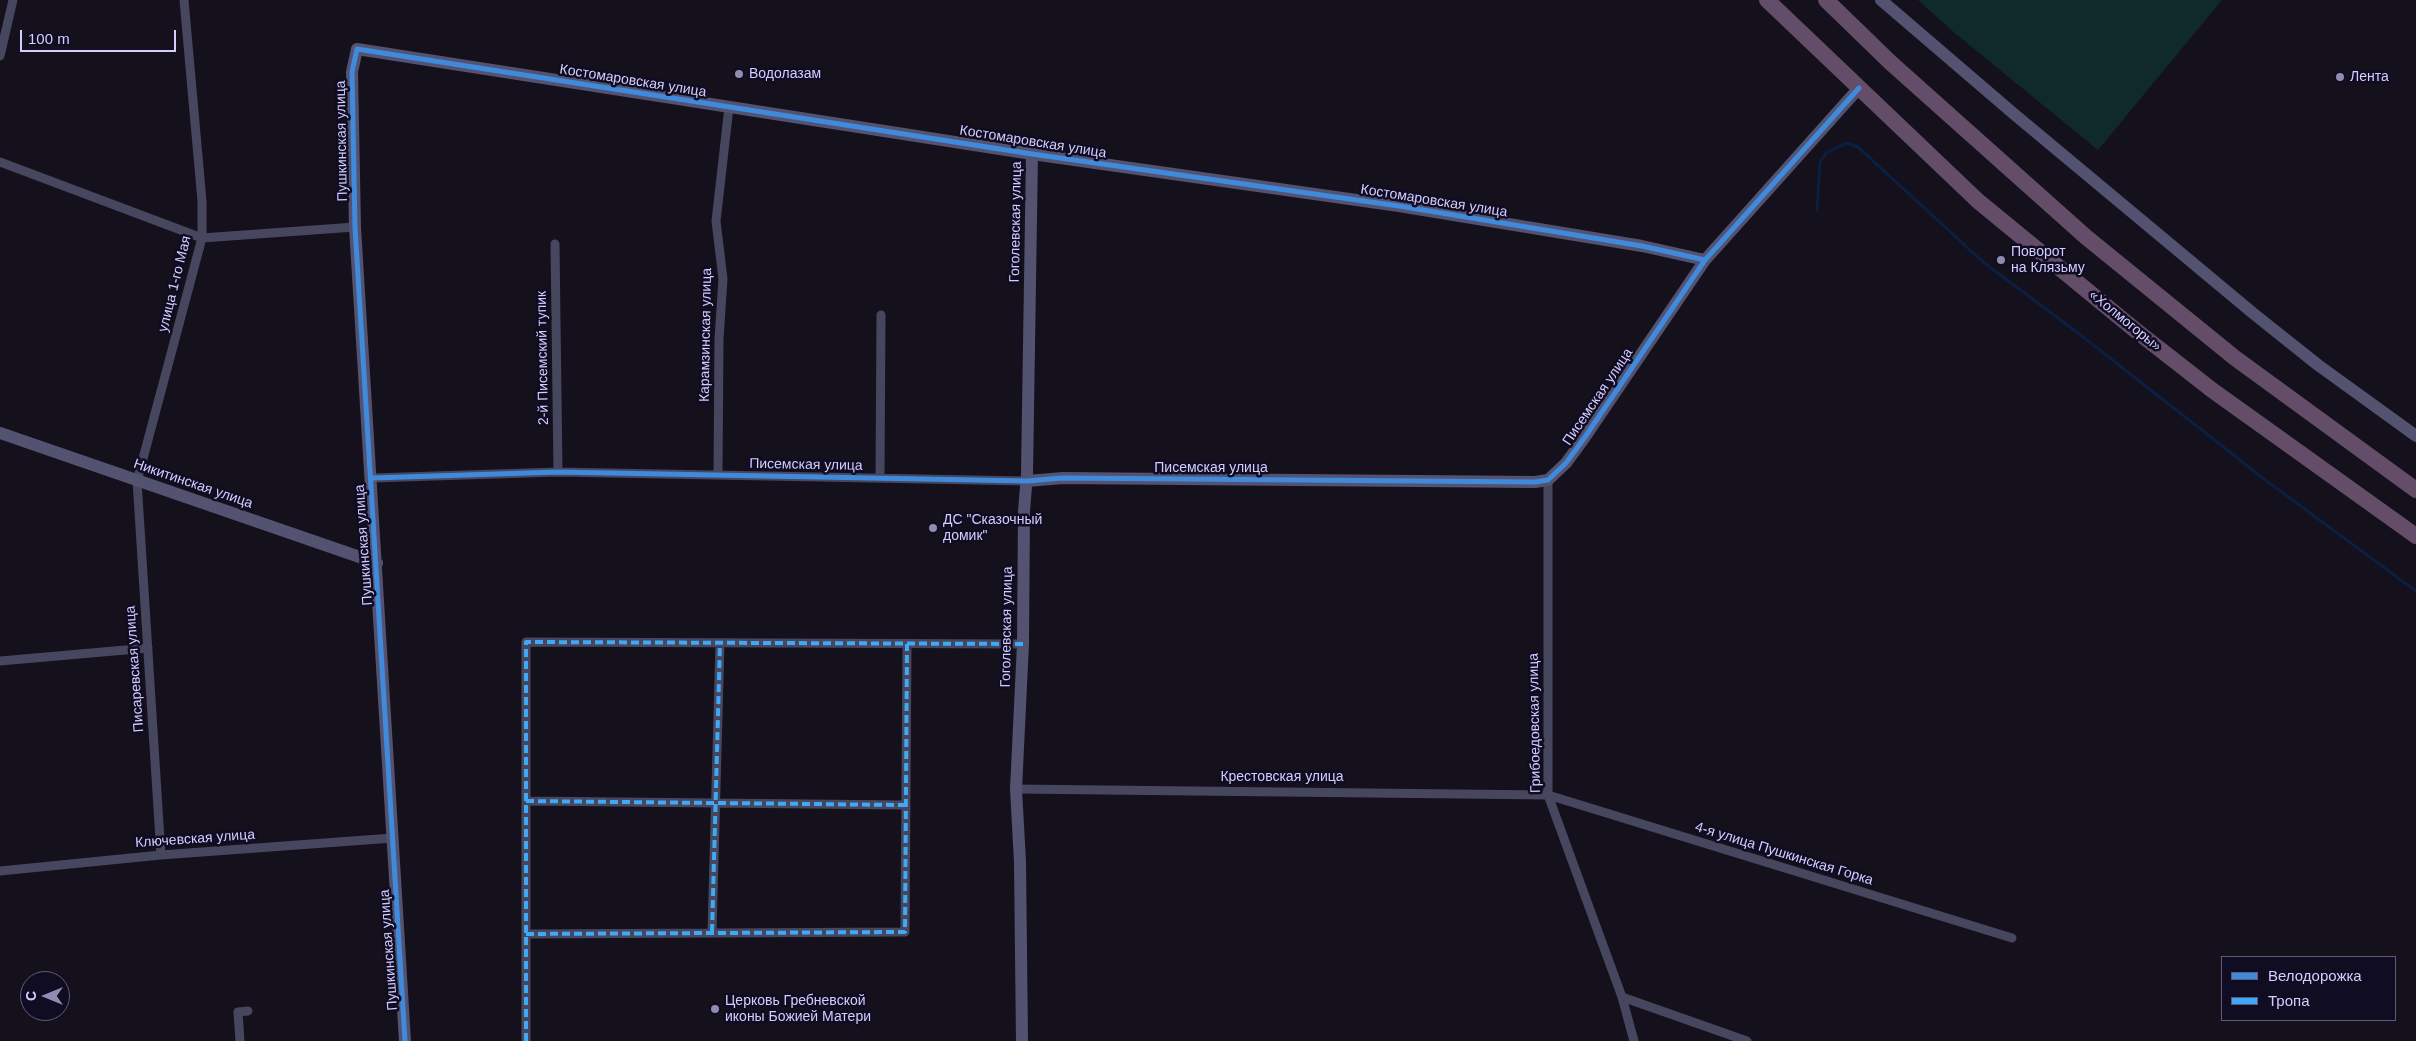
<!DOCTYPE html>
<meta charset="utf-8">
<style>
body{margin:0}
#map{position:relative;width:2416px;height:1041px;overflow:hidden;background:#14111d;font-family:Arial,sans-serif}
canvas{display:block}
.legend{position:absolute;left:2221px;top:956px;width:175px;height:65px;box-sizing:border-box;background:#100c22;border:1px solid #5e5a7a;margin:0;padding:6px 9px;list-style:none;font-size:15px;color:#d3ceff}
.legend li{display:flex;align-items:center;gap:10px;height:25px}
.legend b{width:25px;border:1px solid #5e5a7a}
.north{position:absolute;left:20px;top:971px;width:50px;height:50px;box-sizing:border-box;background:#100c22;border:1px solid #5e5a7a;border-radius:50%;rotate:270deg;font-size:14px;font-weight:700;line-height:20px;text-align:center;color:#d3ceff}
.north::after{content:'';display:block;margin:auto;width:18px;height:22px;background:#908cb0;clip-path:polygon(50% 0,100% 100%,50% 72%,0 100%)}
.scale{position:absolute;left:20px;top:30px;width:156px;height:22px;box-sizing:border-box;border:2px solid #d3ceff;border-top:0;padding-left:6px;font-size:15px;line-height:18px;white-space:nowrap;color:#d3ceff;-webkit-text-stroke:4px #100c22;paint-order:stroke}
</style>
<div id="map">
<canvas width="2416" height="1041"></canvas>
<ul class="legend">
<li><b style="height:6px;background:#408adc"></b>Велодорожка</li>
<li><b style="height:6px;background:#3fa9f5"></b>Тропа</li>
</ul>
<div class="north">С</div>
<div class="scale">100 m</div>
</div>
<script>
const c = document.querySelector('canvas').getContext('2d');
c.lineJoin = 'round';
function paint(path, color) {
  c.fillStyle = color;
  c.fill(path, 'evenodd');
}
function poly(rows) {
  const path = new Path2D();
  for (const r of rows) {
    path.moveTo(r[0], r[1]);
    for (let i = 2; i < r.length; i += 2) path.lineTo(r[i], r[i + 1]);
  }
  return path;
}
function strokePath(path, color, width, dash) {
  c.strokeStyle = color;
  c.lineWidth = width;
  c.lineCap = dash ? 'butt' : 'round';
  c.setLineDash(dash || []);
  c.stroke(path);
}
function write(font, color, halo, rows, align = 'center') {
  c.font = font + ' Arial,sans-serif';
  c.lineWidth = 5;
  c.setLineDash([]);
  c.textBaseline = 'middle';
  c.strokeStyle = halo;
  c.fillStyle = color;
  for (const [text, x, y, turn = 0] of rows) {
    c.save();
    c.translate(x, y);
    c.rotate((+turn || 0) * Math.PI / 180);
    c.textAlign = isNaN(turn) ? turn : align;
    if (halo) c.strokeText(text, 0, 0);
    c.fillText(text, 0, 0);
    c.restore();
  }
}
paint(poly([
 [1918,0,2222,0,2098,150,1957,35]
]), '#102929');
strokePath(poly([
 [1817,210,1820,162,1826,153,1847,143,1858,147,1983,262,2078,333,2268,482,2416,591]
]), '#0a1f41', 3);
strokePath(poly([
 [0,56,13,0],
 [0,162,202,238,355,227],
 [555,244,558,472],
 [718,475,719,339,723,279,716,221,729,107],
 [880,477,881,315],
 [372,478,558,472,1027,481],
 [1548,480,1548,795,1622,997,1634,1041],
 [0,661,148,648],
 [1016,789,1548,795,2012,938],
 [526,801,905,805],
 [161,855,137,481,202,238,202,201,184,0],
 [0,871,161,855,393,838],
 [712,932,720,643],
 [526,934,905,932,907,644],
 [1622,997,1747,1041],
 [240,1041,238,1012,248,1011],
 [526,1041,526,642,1023,644]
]), '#46465e', 9);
strokePath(poly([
 [1881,0,2014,114,2254,314,2318,365,2416,436],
 [0,433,377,563],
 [1027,481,1063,478,1535,482,1548,480,1566,463,1585,437,1705,260,1859,88],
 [405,1041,355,227,352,72,357,49,1032,154,1399,206,1642,246,1705,260],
 [1022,1041,1020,862,1016,789,1023,644,1024,511,1027,474,1032,154]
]), '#545271', 12);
strokePath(poly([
 [1767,0,1978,201,2134,329,2212,390,2416,536],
 [1826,0,1891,63,2086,237,2235,358,2416,490]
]), '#644d68', 16);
strokePath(poly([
 [526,801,905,805],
 [712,932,720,643],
 [526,934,905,932,907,644],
 [526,1041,526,642,1023,644]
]), '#3fa9f5', 4, [8, 4]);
strokePath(poly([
 [372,478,558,472,1027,481,1063,478,1535,482,1548,480,1566,463,1585,437,1705,260,1859,88],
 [405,1041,355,227,352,72,357,49,1032,154,1399,206,1642,246,1705,260]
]), '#408adc', 5);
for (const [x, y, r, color] of [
 [739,74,5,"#908cb0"],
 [2340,77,5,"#908cb0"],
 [2001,260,5,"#908cb0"],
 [933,528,5,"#908cb0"],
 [715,1009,5,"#908cb0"]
]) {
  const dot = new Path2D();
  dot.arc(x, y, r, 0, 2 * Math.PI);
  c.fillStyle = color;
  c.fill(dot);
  strokePath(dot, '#100c22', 2);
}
write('14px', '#d3ceff', '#100c22', [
 ["Водолазам",749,74],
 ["Лента",2350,77],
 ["Поворот",2011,252],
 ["на Клязьму",2011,268],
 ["ДС \"Сказочный",943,520],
 ["домик\"",943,536],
 ["Церковь Гребневской",725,1001],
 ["иконы Божией Матери",725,1017]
], 'left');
write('14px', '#d3ceff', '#100c22', [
 ["Костомаровская улица",633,81,9],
 ["Пушкинская улица",342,141,-91],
 ["Костомаровская улица",1033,142,9],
 ["Костомаровская улица",1434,201,9],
 ["Гоголевская улица",1016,222,-89],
 ["улица 1-го Мая",175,284,-76],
 ["«Холмогоры»",2125,321,39],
 ["Карамзинская улица",706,335,-89],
 ["2-й Писемский тупик",543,358,-91],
 ["Писемская улица",1598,397,-56],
 ["Писемская улица",806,465,1],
 ["Писемская улица",1211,468],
 ["Никитинская улица",193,484,19],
 ["Пушкинская улица",364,545,-94],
 ["Гоголевская улица",1007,627,-89],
 ["Писаревская улица",135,669,-94],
 ["Грибоедовская улица",1535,723,-91],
 ["Крестовская улица",1282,777],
 ["Ключевская улица",195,839,-4],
 ["4-я улица Пушкинская Горка",1784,854,17],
 ["Пушкинская улица",389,950,-94]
]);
</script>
